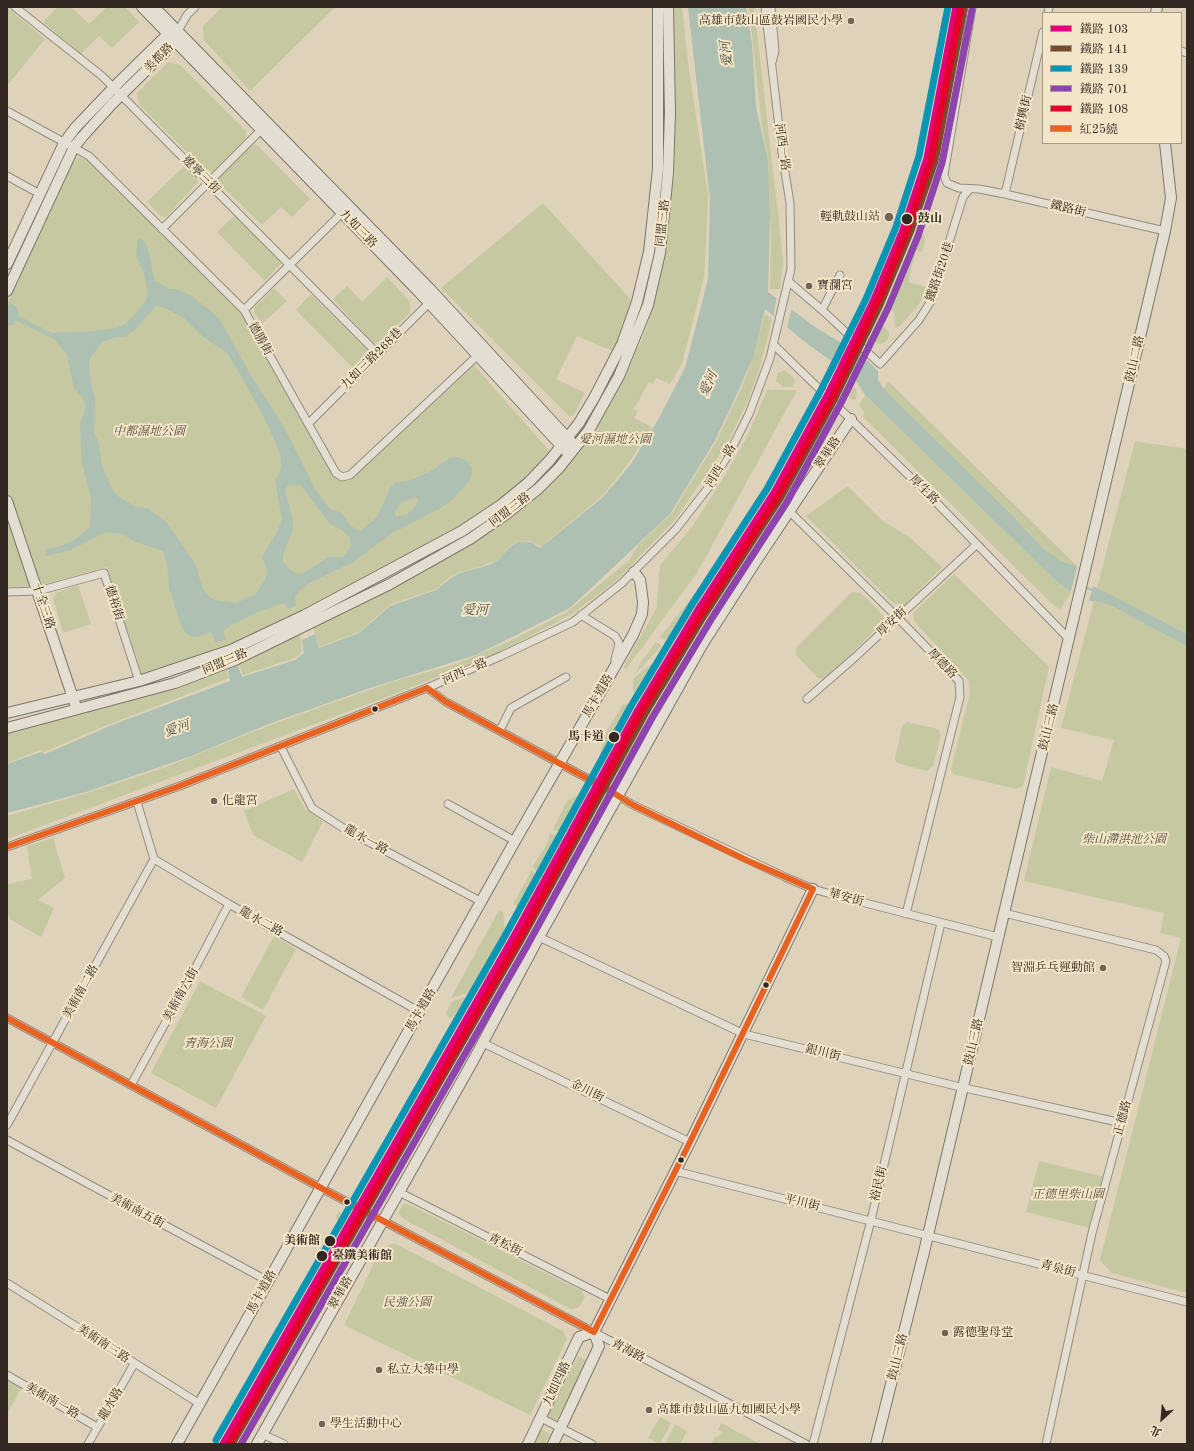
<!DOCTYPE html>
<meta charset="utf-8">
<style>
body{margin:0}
#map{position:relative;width:1194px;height:1451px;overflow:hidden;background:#ded2ba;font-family:"Old Standard TT","Noto Serif TC",serif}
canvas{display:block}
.frame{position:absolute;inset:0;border:8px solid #342922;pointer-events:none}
.legend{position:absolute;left:1042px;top:12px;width:140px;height:132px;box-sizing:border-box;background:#f3e5c8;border:1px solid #a79a86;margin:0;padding:5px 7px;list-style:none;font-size:12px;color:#342922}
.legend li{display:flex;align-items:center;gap:8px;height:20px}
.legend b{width:20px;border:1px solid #a79a86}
.north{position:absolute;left:1142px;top:1399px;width:40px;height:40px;-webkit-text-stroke:3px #f3e5c8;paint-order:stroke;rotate:206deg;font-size:11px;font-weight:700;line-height:16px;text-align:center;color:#342922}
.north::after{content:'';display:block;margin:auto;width:14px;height:18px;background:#342922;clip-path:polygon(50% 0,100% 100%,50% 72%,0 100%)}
</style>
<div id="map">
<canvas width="1194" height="1451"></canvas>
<div class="frame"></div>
<ul class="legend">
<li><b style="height:5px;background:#e5007d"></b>鐵路 103</li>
<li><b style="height:5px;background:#7a4b2a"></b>鐵路 141</li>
<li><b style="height:5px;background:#0896b4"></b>鐵路 139</li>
<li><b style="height:5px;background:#8e44ad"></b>鐵路 701</li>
<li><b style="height:5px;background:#e4002b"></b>鐵路 108</li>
<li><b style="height:5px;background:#e86222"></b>紅25繞</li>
</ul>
<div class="north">北</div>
</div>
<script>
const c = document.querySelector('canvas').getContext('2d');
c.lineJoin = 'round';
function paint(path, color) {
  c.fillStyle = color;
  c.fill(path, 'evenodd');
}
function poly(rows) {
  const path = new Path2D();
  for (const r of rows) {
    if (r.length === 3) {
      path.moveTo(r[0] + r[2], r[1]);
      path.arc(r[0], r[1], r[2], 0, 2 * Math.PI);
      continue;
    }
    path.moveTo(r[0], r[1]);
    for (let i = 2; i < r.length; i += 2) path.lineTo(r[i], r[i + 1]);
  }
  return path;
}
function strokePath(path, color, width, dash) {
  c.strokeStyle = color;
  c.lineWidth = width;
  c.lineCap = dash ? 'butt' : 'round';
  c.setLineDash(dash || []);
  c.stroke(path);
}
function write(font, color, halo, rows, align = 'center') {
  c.font = font + ' "Old Standard TT","Noto Serif TC",serif';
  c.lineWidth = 4;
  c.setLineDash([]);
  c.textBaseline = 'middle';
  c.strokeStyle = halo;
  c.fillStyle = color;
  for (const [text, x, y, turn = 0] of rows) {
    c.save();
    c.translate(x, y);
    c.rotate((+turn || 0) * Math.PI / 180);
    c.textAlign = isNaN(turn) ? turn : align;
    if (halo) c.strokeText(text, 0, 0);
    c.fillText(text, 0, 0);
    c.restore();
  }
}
paint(poly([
 [7,7,45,39,7,86],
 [57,7,71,7,89,24,107,7,125,7,139,22,112,48,99,36,81,54,43,22],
 [222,7,335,7,250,91,204,40,203,26],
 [671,7,682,7,689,71,708,194,706,241,704,277,682,364,670,384,656,378,653,384,649,382,634,409,638,411,634,418,652,427,630,461,603,495,541,547,531,541,518,542,510,546,498,560,476,568,460,572,451,576,436,589,391,604,359,632,319,647,313,626,468,545,497,527,527,504,549,483,623,380,646,330,657,287,664,250],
 [749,7,754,7,779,222,783,261,780,289,770,289,771,241,768,159,761,119],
 [168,62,180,65,246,131,246,138,212,172,204,169,139,104,137,93],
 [252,144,258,146,310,199,292,217,281,207,262,225,219,183,218,177],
 [79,157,90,162,244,310,342,477,473,364,551,453,522,484,464,524,303,613,228,646,143,677,107,567,37,586,7,587,7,305,72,164],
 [185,165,197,178,198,182,166,217,160,216,147,202],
 [543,203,633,302,615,352,577,336,556,379,585,393,573,416,569,416,441,288],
 [235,215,282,262,265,281,217,232],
 [925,235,924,246,922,252,916,250,908,282,926,287,925,291,919,304,900,326,895,328,894,312,888,308,893,297,895,298,906,271,917,238],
 [387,277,410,302,410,313,381,341,374,344,333,299,347,286,362,302],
 [274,288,287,301,262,324,254,312,255,307],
 [311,294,368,351,369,356,356,371,296,310],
 [862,321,8],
 [765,314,772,319,760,367,749,398,730,438,716,460,675,520,617,580,572,614,498,653,387,697,7,839,7,816,87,793,166,767,252,732,329,704,395,681,459,663,510,641,567,612,629,560,640,543,673,512,717,440,737,398,750,367],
 [880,335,9],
 [785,370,793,377,795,382,793,387,783,387,776,381,778,373],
 [888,381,1077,566,1061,561,1043,548,1010,513,884,389],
 [768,388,769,390,797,390,697,573,626,669,623,668,657,607,659,572,661,564,692,527,726,474,746,439],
 [856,388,857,396,856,399,852,400,848,396,846,389],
 [865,395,1056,581,1071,592,1060,610,1049,601,863,417,864,412,859,405],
 [829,412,828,430,779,507,732,573,729,573,722,564,726,556,738,562,812,427,822,424],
 [1135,441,1187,449,1187,1293,1112,1273,1100,1260,1181,938,1160,933,1164,913,1024,881,1051,767,1102,781,1114,740,1061,728],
 [848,486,883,521,908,536,942,567,905,605,894,604,806,516],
 [954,574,1049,667,1023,786,1016,789,953,774,951,769,970,693,969,681,914,621,913,613],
 [78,585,91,624,63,633,53,599,56,593],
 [852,592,861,593,883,615,884,621,826,679,818,678,796,655,796,648],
 [693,596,705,608,677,635,668,640,663,639,660,637],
 [298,633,301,639,302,652,295,658,243,675,237,660],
 [656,642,662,646,635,674,641,662],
 [677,643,681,645,652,694,644,702,633,691,633,679],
 [685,647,688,648,667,687,664,686],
 [225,665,229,678,90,732,45,752,40,750,7,763,7,730],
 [623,704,645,710,642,714,630,709,626,717,637,723,620,753,606,762,603,766,597,763,608,729],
 [907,722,938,729,941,735,933,766,927,771,897,763,895,759,902,726],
 [641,725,644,726,622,767,613,772,608,770,607,765,624,756],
 [294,789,305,809,323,821,302,862,253,835,244,811],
 [586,791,593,795,594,798,575,834,553,830,567,801],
 [550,834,566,836,563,856,546,887,533,866,547,844],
 [53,838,65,878,38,900,54,908,41,937,11,920,8,914,7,884,32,879,27,846],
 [532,870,544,890,532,912,513,904],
 [499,910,503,912,506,944,491,960,488,977,472,992,451,998],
 [274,936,296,949,263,1010,241,997],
 [200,981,266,1016,216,1108,151,1073],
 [471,996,472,1001,450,1019,446,1013,452,1001],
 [1039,1161,1104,1177,1091,1228,1026,1212],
 [403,1204,408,1204,582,1291,585,1297,579,1307,572,1310,404,1219,398,1213],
 [339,1212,358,1222,356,1225,341,1230,336,1216],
 [394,1243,563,1331,567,1339,530,1415,344,1325,381,1249],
 [578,1356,587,1361,556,1422,547,1417],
 [7,1380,21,1388,8,1413,7,1412],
 [660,1417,671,1423,660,1444,648,1438],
 [721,1423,760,1444,711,1444,714,1438,724,1433,718,1430],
 [675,1424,687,1431,680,1444,665,1444],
 [541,1429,550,1434,546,1444,534,1444]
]), '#c6c8a1');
paint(poly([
 [688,7,746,7,752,43,756,107,768,160,770,216,768,292,818,329,863,356,878,371,878,380,884,389,1010,513,1043,548,1061,561,1077,566,1071,592,1056,581,865,395,852,375,810,346,765,309,753,358,730,409,714,442,670,514,570,608,476,655,370,688,266,725,189,757,86,792,7,813,7,764,41,752,45,754,112,725,230,681,227,665,236,661,242,677,295,660,304,653,302,640,315,634,319,648,359,633,390,606,436,590,452,577,460,573,489,565,498,560,510,547,518,542,531,542,540,548,603,497,631,464,659,418,685,368,708,279,710,199],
 [138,239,142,239,145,242,149,252,154,280,170,289,176,289,192,296,219,318,250,374,284,427,314,487,330,509,342,513,350,525,354,528,360,531,373,521,379,514,390,488,395,483,411,480,431,471,450,458,458,457,466,461,472,468,472,473,469,481,451,501,439,509,391,534,353,562,308,584,300,590,295,597,296,606,287,609,285,604,280,604,256,613,230,626,223,631,226,639,216,643,211,632,201,636,193,637,187,634,181,626,169,588,167,563,163,551,136,542,122,534,106,532,71,550,45,556,45,549,55,548,73,541,90,527,91,497,82,464,80,424,86,408,85,404,91,403,85,404,83,398,74,389,67,355,54,339,15,320,13,325,7,325,7,309,10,303,17,307,19,316,52,333,84,332,117,328,127,323,146,301,148,291,143,271,136,255],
 [156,306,163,307,184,318,202,336,227,353,234,364,265,419,281,456,281,469,275,481,282,519,278,530,262,557,267,570,265,579,256,594,236,603,215,600,209,597,202,587,196,565,167,523,148,508,136,507,119,497,113,491,102,466,98,440,94,433,95,397,91,384,89,365,90,358,102,342,117,337,125,337,134,331],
 [292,485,300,485,306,492,330,524,342,530,349,537,351,544,350,548,343,557,328,557,302,574,293,572,283,562,283,555,293,529,293,519,285,491,287,486],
 [416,497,419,500,412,511,405,515,396,516,395,513,400,503],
 [1093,586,1187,634,1187,646,1114,607,1101,602,1089,601]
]), '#aec0b1');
paint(poly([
 [777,296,792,307,787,328,773,318]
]), '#ded2ba');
strokePath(poly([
 [1085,587,1094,591]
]), '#aec0b1', 2);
const street = poly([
 [15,7,102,76,377,353],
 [771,7,775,51,772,62],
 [972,7,944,175,947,183,959,188,979,189,1005,194,1165,231],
 [1048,13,1049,7],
 [178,31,187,15,195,7],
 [1181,51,1187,53],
 [7,111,89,156,244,310,336,473,342,477,350,475,478,355],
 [7,176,40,194],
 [1005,194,1043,32],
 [162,229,261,130],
 [788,281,822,310,880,364,919,320,931,301,963,197,969,190],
 [244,310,345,210],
 [822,310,840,275],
 [774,345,931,497,1069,639],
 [308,424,436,296],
 [790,512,897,617,959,681,960,697,906,914],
 [7,592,38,591,104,573,139,681],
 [581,615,615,636,619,643,615,660],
 [427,688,446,702,607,789,633,805,785,877,813,889,838,896,998,937],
 [807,699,853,659,976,545],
 [500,730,511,708,566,677],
 [281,747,312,808,348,831,482,902],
 [137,802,154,859,229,904,420,1012],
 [448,804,515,841],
 [7,847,177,787,427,688,501,656,573,622,622,583,676,529,711,484,732,448,749,414,770,358,791,269,790,203,782,153,765,7],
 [1004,913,1156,950,1164,956,1166,961,1092,1233,1046,1444],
 [539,937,744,1034,956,1086,1122,1123],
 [7,1018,334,1195,806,1444],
 [483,1043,690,1142],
 [131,1085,188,982,229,904],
 [7,1125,154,859],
 [7,1140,268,1281],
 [675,1171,1187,1302],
 [399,1192,610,1299],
 [7,1283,200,1404],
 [7,1375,97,1427],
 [541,1418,592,1444],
 [262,1434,284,1444],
 [88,1444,134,1364],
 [813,1444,871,1220,941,923]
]);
const secondary = poly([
 [142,7,419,292,566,451],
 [154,7,430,289,572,443],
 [1156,13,1157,7],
 [7,264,64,143,75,128,121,80,168,34,173,33],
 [7,291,74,147,83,136,112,104,175,42,177,36],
 [7,501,75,704],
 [7,713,139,681,231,650,305,615,462,531,501,505,529,482,550,460,579,423,594,398,622,344,637,302,649,252,658,169,658,7],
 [7,728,175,683,235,660,390,584,470,539,506,514,538,489,559,468,589,430,619,376,648,305,660,253,668,173,670,113,668,7],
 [177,1444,515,841,633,635,642,614,643,602,640,580,634,572],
 [257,1444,473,1061,539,937,702,645,758,558,851,419],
 [528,1444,579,1337,594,1332,690,1142,813,889],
 [553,1444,599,1346,594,1332],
 [876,1444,924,1252,1165,231,1171,198,1165,143]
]);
strokePath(street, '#948c7f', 9);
strokePath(secondary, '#7d766a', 12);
strokePath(street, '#e4ded2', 7);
strokePath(secondary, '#e4ded2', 10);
strokePath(poly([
 [427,688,446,702,607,789,633,805,746,860,813,889],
 [7,847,177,787,427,688],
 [7,1018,334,1195,594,1332],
 [594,1332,690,1142,813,889]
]), '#e86222', 6);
strokePath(poly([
 [223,1444,513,938,638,710,698,610,774,493,828,394,873,302,903,230,927,158,956,7]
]), '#e5007d', 7);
strokePath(poly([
 [232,1444,520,942,645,714,705,614,781,497,835,398,880,305,910,233,935,161,964,9]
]), '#7a4b2a', 7);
strokePath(poly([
 [216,1440,506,934,631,706,691,606,767,489,821,390,866,299,896,227,919,156,948,7]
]), '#0896b4', 7);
strokePath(poly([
 [241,1444,527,946,652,718,712,618,787,502,842,401,888,308,918,236,942,163,972,10]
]), '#8e44ad', 7);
strokePath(poly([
 [229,1444,527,925,641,712,702,613,778,496,833,396,882,292,907,231,931,160,961,7]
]), '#e4002b', 7);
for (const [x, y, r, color] of [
 [851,21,4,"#706457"],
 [889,217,5,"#706457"],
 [907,219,6,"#342922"],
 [809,286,4,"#706457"],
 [375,709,3.5,"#342922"],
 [614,737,6,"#342922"],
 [214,801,4,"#706457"],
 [1103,968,4,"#706457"],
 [766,985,3.5,"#342922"],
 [681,1160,3.5,"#342922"],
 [347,1202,3.5,"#342922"],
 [330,1241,6,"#342922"],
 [322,1256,6,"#342922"],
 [945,1333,4,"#706457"],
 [379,1370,4,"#706457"],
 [649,1410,4,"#706457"],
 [322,1424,4,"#706457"]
]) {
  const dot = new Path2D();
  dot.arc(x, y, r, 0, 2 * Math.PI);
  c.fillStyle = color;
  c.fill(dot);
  strokePath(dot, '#f3e5c8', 1.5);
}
write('12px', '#342922', '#f3e5c8', [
 ["高雄市鼓山區鼓岩國民小學",843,21,"right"],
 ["輕軌鼓山站",880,217,"right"],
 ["寶瀾宮",817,286],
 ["化龍宮",222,801],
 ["智淵乒乓運動館",1095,968,"right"],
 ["露德聖母堂",953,1333],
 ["私立大榮中學",387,1370],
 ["高雄市鼓山區九如國民小學",657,1410],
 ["學生活動中心",330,1424]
], 'left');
write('12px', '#342922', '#f3e5c8', [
 ["美都路",159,58,-45],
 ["樹興街",1024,113,-77],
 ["河西一路",782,147,82],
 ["遼寧三街",201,175,45],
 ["鐵路街",1068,209,13],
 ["同盟三路",663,223,-84],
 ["九如三路",358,229,46],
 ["鐵路街20巷",940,272,-71],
 ["德勝街",260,339,61],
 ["九如三路268巷",372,359,-45],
 ["鼓山二路",1135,359,-77],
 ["翠華路",828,453,-57],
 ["河西一路",721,466,-59],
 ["厚生路",924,490,45],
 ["同盟三路",510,510,-37],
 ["德裕街",114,603,72],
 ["十全三路",43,606,72],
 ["厚安街",892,622,-43],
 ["同盟三路",225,662,-23],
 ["厚德路",942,664,46],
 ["河西一路",465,672,-24],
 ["馬卡道路",598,696,-60],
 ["鼓山三路",1049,727,-76],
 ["龍水一路",366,840,29],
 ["華安街",846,898,15],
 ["龍水二路",261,922,29],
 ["美術南二路",81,992,-61],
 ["美術南六街",181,995,-61],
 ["馬卡道路",421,1010,-60],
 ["鼓山三路",974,1042,-77],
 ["銀川街",823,1053,14],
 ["金川街",587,1091,26],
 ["正德路",1123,1118,-75],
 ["裕民街",879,1184,-77],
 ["平川街",802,1203,13],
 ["美術南五街",137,1211,28],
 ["青松街",505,1245,27],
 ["青泉街",1058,1269,15],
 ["馬卡道路",262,1292,-61],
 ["翠華路",341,1293,-61],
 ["美術南三路",103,1344,33],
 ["青海路",628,1351,28],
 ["鼓山三路",898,1357,-76],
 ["九如四路",557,1384,-65],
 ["美術南一路",52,1401,30],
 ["龍水路",111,1404,-59]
]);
write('bold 12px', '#342922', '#f3e5c8', [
 ["鼓山",918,219],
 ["馬卡道",604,737,"right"],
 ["美術館",320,1241,"right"],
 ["臺鐵美術館",332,1256]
], 'left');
write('italic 12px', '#544e3d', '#f3e5c8', [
 ["中都濕地公園",149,432],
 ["愛河濕地公園",615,440],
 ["柴山滯洪池公園",1124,840],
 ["青海公園",208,1044],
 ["正德里柴山園",1068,1195],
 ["民強公園",407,1303]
]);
write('italic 13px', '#4d4d45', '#f3e5c8', [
 ["愛河",727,54,-97],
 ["愛河",709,384,-66],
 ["愛河",475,611],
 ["愛河",177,729,-19]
]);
</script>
